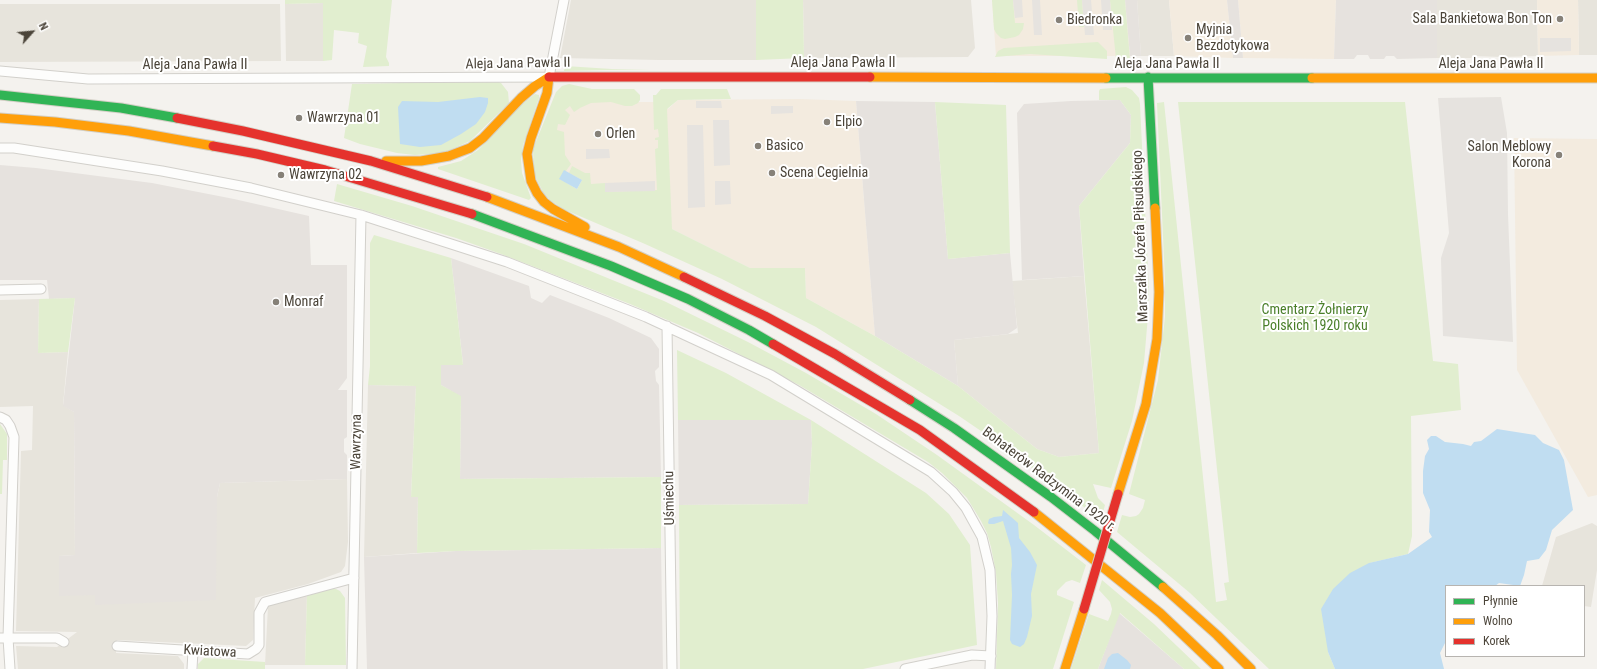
<!DOCTYPE html>
<meta charset="utf-8">
<style>
body{margin:0}
#map{position:relative;width:1597px;height:669px;overflow:hidden;background:#f4f2ee;font-family:"Roboto Condensed",sans-serif}
canvas{display:block}
.legend{position:absolute;left:1445px;top:585px;width:140px;height:72px;box-sizing:border-box;background:#fff;border:1px solid #b7b4b0;margin:0;padding:5px 7px;list-style:none;font-size:12px;color:#4b4439}
.legend li{display:flex;align-items:center;gap:8px;height:20px}
.legend b{width:20px;border:1px solid #b7b4b0}
.north{position:absolute;left:12px;top:12px;width:40px;height:40px;-webkit-text-stroke:3px #fff;paint-order:stroke;rotate:63deg;font-size:11px;font-weight:700;line-height:16px;text-align:center;color:#4b4439}
.north::after{content:'';display:block;margin:auto;width:14px;height:18px;background:#4b4439;clip-path:polygon(50% 0,100% 100%,50% 72%,0 100%)}
</style>
<div id="map">
<canvas width="1597" height="669"></canvas>
<ul class="legend">
<li><b style="height:5px;background:#30b455"></b>Płynnie</li>
<li><b style="height:5px;background:#ff9f0a"></b>Wolno</li>
<li><b style="height:5px;background:#e5322d"></b>Korek</li>
</ul>
<div class="north">N</div>
</div>
<script>
const c = document.querySelector('canvas').getContext('2d');
c.lineJoin = 'round';
function paint(path, color) {
  c.fillStyle = color;
  c.fill(path, 'evenodd');
}
function poly(rows) {
  const path = new Path2D();
  for (const r of rows) {
    path.moveTo(r[0], r[1]);
    for (let i = 2; i < r.length; i += 2) path.lineTo(r[i], r[i + 1]);
  }
  return path;
}
function strokePath(path, color, width, dash) {
  c.strokeStyle = color;
  c.lineWidth = width;
  c.lineCap = dash ? 'butt' : 'round';
  c.setLineDash(dash || []);
  c.stroke(path);
}
function write(font, color, halo, rows, align = 'center') {
  c.font = font + ' "Roboto Condensed",sans-serif';
  c.lineWidth = 4;
  c.setLineDash([]);
  c.textBaseline = 'middle';
  c.strokeStyle = halo;
  c.fillStyle = color;
  for (const [text, x, y, turn = 0] of rows) {
    c.save();
    c.translate(x, y);
    c.rotate((+turn || 0) * Math.PI / 180);
    c.textAlign = isNaN(turn) ? turn : align;
    if (halo) c.strokeText(text, 0, 0);
    c.fillText(text, 0, 0);
    c.restore();
  }
}
paint(poly([
 [571,0,756,0,756,60,659,60,560,58],
 [803,0,971,0,975,48,968,57,804,58],
 [1137,0,1169,0,1174,56,1141,56],
 [1437,0,1537,0,1538,56,1502,57,1473,56,1471,58,1437,58],
 [1578,0,1597,0,1597,55,1579,55],
 [323,3,323,61,286,61,285,4],
 [0,4,280,4,281,61,0,62],
 [1084,276,1099,453,1059,457,1037,449,958,386,954,340,1018,333,1012,281],
 [39,299,38,353,68,352,63,405,74,412,75,555,59,556,95,595,95,605,217,497,220,483,347,479,348,542,345,566,341,572,308,584,255,598,253,640,246,646,117,640,116,653,178,656,184,664,184,669,18,669,16,646,57,647,77,632,16,631,21,451,32,450,33,406,0,407,0,300],
 [368,385,416,386,411,496,418,496,417,553,364,557],
 [1592,523,1597,526,1597,570,1591,607,1584,606,1584,586,1542,586,1556,537],
 [307,595,305,665,265,665,268,606]
]), '#e7e4dc');
paint(poly([
 [992,0,1125,0,1130,56,996,56],
 [1169,0,1227,0,1233,58,1174,56],
 [1238,0,1336,0,1334,59,1243,58],
 [1537,0,1578,0,1579,55,1538,56],
 [800,99,856,101,875,336,806,298,805,268,750,268,672,229,670,238,551,163,550,145,562,102,667,102,668,109,678,100],
 [1514,138,1597,139,1597,495,1588,497,1517,370]
]), '#f3ebdf');
paint(poly([
 [1125,0,1137,0,1141,56,1130,56],
 [1227,0,1238,0,1243,58,1233,58],
 [1336,0,1437,0,1437,58,1397,59,1394,56,1386,56,1384,59,1370,59,1368,55,1357,55,1354,59,1334,59],
 [1120,100,1131,115,1130,143,1079,206,1084,276,1022,280,1017,113,1024,104,1071,101],
 [856,101,935,102,948,259,1010,253,1017,328,1008,334,954,340,958,386,875,336],
 [0,165,36,168,152,183,234,199,309,216,311,265,347,265,347,378,338,390,347,390,347,437,344,439,344,452,347,455,347,479,220,483,217,497,216,600,95,605,95,595,59,596,59,556,75,555,74,412,63,406,75,298,49,299,47,280,0,280],
 [451,258,529,286,531,298,542,303,550,295,609,318,651,338,659,349,659,367,655,371,656,381,659,385,661,477,460,479,461,397,441,385,441,365,463,364],
 [678,420,811,420,812,444,808,504,679,505],
 [661,548,663,669,367,669,364,557,456,551],
 [1119,613,1184,669,1098,669]
]), '#e6e2de');
paint(poly([
 [285,0,392,0,386,57,389,63,389,66,363,67,367,46,358,43,359,33,334,30,332,60,323,61,323,3,285,4],
 [756,0,803,0,804,58,756,60],
 [992,0,1013,0,1015,23,1024,23,1023,29,1019,35,1015,37,1005,39,1001,38,996,33,994,29],
 [1077,0,1082,0,1084,27,1079,27],
 [1110,0,1125,0,1130,60,1116,59],
 [1098,42,1107,51,1107,59,1030,54,995,57,998,51,1004,48],
 [565,66,612,69,650,69,564,71],
 [496,81,501,83,508,92,509,103,470,141,443,153,415,155,397,153,360,144,344,138,352,84],
 [569,84,592,89,634,89,640,95,640,100,638,103,632,106,625,106,611,102,591,103,580,108,574,112,570,106,565,110,570,115,565,125,558,124,557,130,564,132,565,155,571,164,560,179,577,189,582,180,569,173,572,166,585,173,590,173,591,184,605,183,606,192,657,190,655,149,658,148,658,140,655,140,655,138,659,137,658,129,654,130,653,95,656,95,661,89,727,89,731,99,678,100,667,109,672,229,750,268,805,268,806,298,875,336,958,386,1037,449,1059,457,1099,453,1079,206,1130,143,1131,115,1120,100,1099,100,1099,91,1100,89,1126,87,1132,90,1139,98,1140,104,1149,292,1148,315,1144,363,1132,421,1111,488,1093,484,1098,498,1105,505,1101,520,1003,446,959,416,816,327,722,279,645,244,563,209,550,200,543,192,534,174,533,149,556,92,562,86],
 [535,94,539,95,539,98,523,145,521,160,522,173,531,198,529,200,438,169,438,167,461,161,478,150,521,105],
 [935,102,1006,105,1010,253,948,259],
 [1164,102,1216,602,1227,600,1224,583,1229,582,1178,102,1405,102,1433,361,1458,364,1461,410,1411,416,1412,536,1408,554,1370,563,1328,652,1335,669,1269,669,1190,593,1117,532,1122,515,1130,517,1136,516,1139,514,1143,508,1145,500,1129,494,1158,380,1165,317,1165,281,1157,103],
 [337,184,412,206,524,244,664,301,748,342,806,373,876,414,937,455,1034,525,1086,565,1080,583,1072,580,1066,582,1057,591,1057,595,1074,602,1053,669,996,669,998,603,996,573,991,547,987,533,981,521,967,498,942,473,928,462,799,385,698,333,630,304,501,254,456,238,334,201],
 [374,235,451,258,463,365,441,365,441,385,461,396,460,479,661,477,661,548,456,551,417,553,418,497,411,497,416,386,368,385,370,366,370,243],
 [75,298,68,352,38,353,39,299],
 [677,350,726,373,811,420,926,493,949,514,970,545,977,645,863,669,680,669,679,505,808,504,812,444,811,420,678,420],
 [0,424,7,434,7,460,3,460,2,494,0,494],
 [1102,580,1154,624,1201,669,1184,669,1120,613,1098,669,1071,669,1089,614,1108,621,1111,614,1112,609,1110,602,1099,590],
 [327,589,336,589,340,591,345,598,346,665,305,665,307,595],
 [204,658,265,662,265,669,198,669,198,664]
]), '#e1eecf');
paint(poly([
 [1013,0,1022,0,1023,17,1015,18],
 [1032,0,1040,0,1042,35,1034,35],
 [1082,0,1091,0,1094,35,1085,35],
 [1101,0,1110,0,1112,30,1103,30],
 [1540,38,1571,38,1571,51,1540,52],
 [1501,97,1507,133,1508,214,1513,342,1443,336,1441,258,1449,233,1438,98],
 [696,101,721,101,722,108,696,108],
 [771,106,793,106,793,113,771,114],
 [713,120,729,120,730,165,714,166],
 [687,125,703,125,705,207,688,208],
 [586,149,609,149,610,158,586,159],
 [655,181,655,191,605,192,605,183],
 [715,181,730,181,731,204,715,205]
]), '#e6e3df');
paint(poly([
 [480,97,488,98,488,103,485,112,476,124,461,134,441,145,420,147,400,144,398,107,402,101,438,102],
 [564,170,582,180,577,189,559,179],
 [1497,429,1535,435,1543,443,1559,450,1564,460,1573,510,1552,530,1546,550,1539,559,1527,561,1524,575,1520,586,1499,583,1495,586,1446,586,1446,641,1440,653,1444,669,1335,669,1328,652,1321,609,1333,589,1350,573,1369,563,1408,554,1432,537,1429,532,1430,510,1423,493,1423,471,1425,456,1429,449,1427,440,1431,436,1436,436,1445,442,1463,444,1471,446,1474,442,1481,441],
 [1003,510,1018,523,1019,538,1030,552,1037,565,1031,594,1032,616,1027,637,1024,644,1020,647,1012,644,1010,640,1012,595,1011,574,1012,565,1011,548,1003,521,994,524,989,524,988,523,989,519,994,517,1002,516],
 [1118,653,1127,660,1131,665,1130,669,1104,669,1108,658,1112,654]
]), '#c0ddf1');
const street = poly([
 [0,71,88,79,549,77,564,0],
 [0,148,14,148,162,171,251,188,361,215,507,262,646,317,771,375,931,472,953,492,966,508,982,537,990,570,992,616,990,669],
 [0,290,41,289],
 [667,326,672,669],
 [0,417,6,420,10,426,14,437,8,638,10,669],
 [0,638,57,638,64,642],
 [117,646,248,654,256,649,259,645,259,613,265,602,354,578],
 [192,669,193,651],
 [352,669,361,215],
 [905,669,972,655,991,656]
]);
const fast = poly([
 [1148,77,1155,208],
 [1106,78,1312,78],
 [0,95,121,108,177,118],
 [472,214,611,266,688,299,749,330,773,344],
 [910,400,954,428,1051,497,1095,531,1163,587]
]);
const slow = poly([
 [549,77,547,93,531,138,527,154,531,181,537,193,544,202,553,209,585,227],
 [870,77,1106,78],
 [1312,78,1597,78],
 [0,118,55,122,129,131,213,146],
 [386,161,421,161,449,156,470,148,483,138,521,98,535,86,549,77],
 [487,197,619,247,684,277],
 [1118,494,1146,404,1157,339,1159,292,1155,208],
 [1034,512,1160,613,1219,669],
 [1163,587,1217,635,1251,669],
 [1065,669,1084,609]
]);
const jam = poly([
 [549,77,870,77],
 [177,118,243,131,371,161,487,197],
 [213,146,257,154,325,170,472,214],
 [684,277,765,316,835,354,910,400],
 [773,344,920,430,1034,512]
]);
strokePath(street, '#d2d0cb', 11);
strokePath(fast, '#d3cfc5', 11);
strokePath(slow, '#d3cfc5', 11);
strokePath(jam, '#d3cfc5', 11);
strokePath(street, '#fdfdfc', 9);
strokePath(fast, '#30b455', 9);
strokePath(slow, '#ff9f0a', 9);
strokePath(jam, '#e5322d', 9);
const jamBridge = poly([
 [1084,609,1118,494]
]);
strokePath(jamBridge, '#d3cfc5', 11, []);
strokePath(jamBridge, '#e5322d', 9);
for (const [x, y, r, color] of [
 [1560,19,4,"#868178"],
 [1059,20,4,"#868178"],
 [1188,38,4,"#868178"],
 [299,118,4,"#868178"],
 [827,122,4,"#868178"],
 [598,134,4,"#868178"],
 [758,146,4,"#868178"],
 [1559,155,4,"#868178"],
 [772,173,4,"#868178"],
 [281,175,4,"#868178"],
 [276,302,4,"#868178"]
]) {
  const dot = new Path2D();
  dot.arc(x, y, r, 0, 2 * Math.PI);
  c.fillStyle = color;
  c.fill(dot);
  strokePath(dot, '#fff', 1.5);
}
write('14px', '#4b4439', '#fff', [
 ["Sala Bankietowa Bon Ton",1552,19,"right"],
 ["Biedronka",1067,20],
 ["Myjnia",1196,30],
 ["Bezdotykowa",1196,46],
 ["Wawrzyna 01",307,118],
 ["Elpio",835,122],
 ["Orlen",606,134],
 ["Basico",766,146],
 ["Salon Meblowy",1551,147,"right"],
 ["Korona",1551,163,"right"],
 ["Scena Cegielnia",780,173],
 ["Wawrzyna 02",289,175],
 ["Monraf",284,302]
], 'left');
write('14px', '#4b4439', '#fff', [
 ["Aleja Jana Pawła II",843,63],
 ["Aleja Jana Pawła II",518,64,-1],
 ["Aleja Jana Pawła II",1167,64],
 ["Aleja Jana Pawła II",1491,64],
 ["Aleja Jana Pawła II",195,65],
 ["Marszałka Józefa Piłsudskiego",1141,236,-92],
 ["Wawrzyna",357,442,-89],
 ["Bohaterów Radzymina 1920 r.",1049,480,37],
 ["Uśmiechu",670,498,-91],
 ["Kwiatowa",210,652,3]
]);
write('14px', '#4a7f2a', '#fff', [
 ["Cmentarz Żołnierzy",1315,310],
 ["Polskich 1920 roku",1315,326]
]);
</script>
